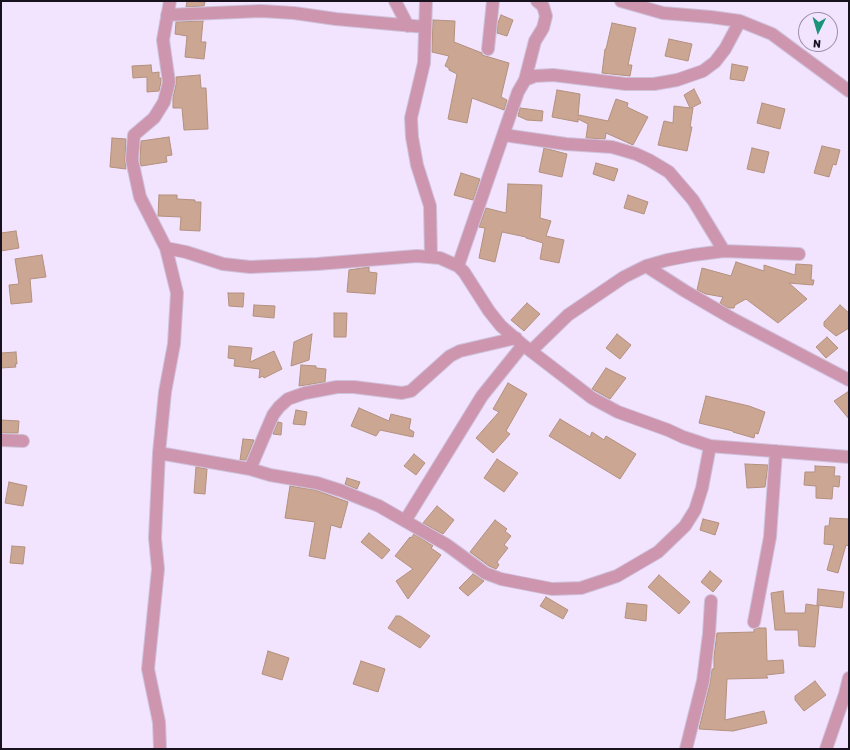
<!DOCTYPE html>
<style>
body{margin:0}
#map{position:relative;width:850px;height:750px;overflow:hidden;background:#f2e3ff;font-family:Rubik,sans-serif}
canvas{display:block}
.frame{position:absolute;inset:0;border:2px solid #18121e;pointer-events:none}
.north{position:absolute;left:798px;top:12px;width:40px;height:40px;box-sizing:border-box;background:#f2e3ff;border:1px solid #9b8fa5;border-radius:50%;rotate:185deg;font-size:11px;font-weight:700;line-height:16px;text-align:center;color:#18121e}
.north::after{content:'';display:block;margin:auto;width:14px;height:18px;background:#1b947a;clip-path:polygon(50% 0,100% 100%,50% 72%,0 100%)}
</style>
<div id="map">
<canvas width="850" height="750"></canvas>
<div class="frame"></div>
<div class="north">N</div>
</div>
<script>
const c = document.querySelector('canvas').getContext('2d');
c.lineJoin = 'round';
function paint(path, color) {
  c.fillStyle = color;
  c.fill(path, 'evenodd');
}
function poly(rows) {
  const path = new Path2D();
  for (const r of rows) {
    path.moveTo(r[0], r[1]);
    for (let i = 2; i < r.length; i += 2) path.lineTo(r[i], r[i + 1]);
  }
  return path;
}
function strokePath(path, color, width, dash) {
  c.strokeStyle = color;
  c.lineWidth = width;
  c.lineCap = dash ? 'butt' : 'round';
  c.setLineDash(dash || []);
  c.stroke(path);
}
const building = poly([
 [187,1,205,2,204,6,186,7,187,1],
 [501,15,513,20,507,36,497,33,498,23,501,15],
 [433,20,455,21,454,42,482,53,482,55,509,63,501,97,507,100,504,110,472,98,467,123,448,119,457,74,449,70,449,68,445,66,449,56,432,52,433,20],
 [203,21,201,42,206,42,204,59,185,57,187,36,175,34,176,22,203,21],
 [612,23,636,28,628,65,632,65,630,76,602,73,605,49,606,49,612,23],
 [669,39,692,44,688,61,665,56,669,39],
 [732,64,748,67,744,81,730,79,732,64],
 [151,65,152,73,159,72,159,78,161,78,161,82,159,91,147,92,147,77,133,78,132,66,151,65],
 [200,75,201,88,206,88,208,129,184,130,182,108,173,108,173,98,176,84,176,77,200,75],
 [694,89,701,103,691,108,693,108,690,127,692,127,687,151,658,145,664,121,673,123,674,106,690,108,684,95,694,89],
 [557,90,580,94,578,116,579,115,608,121,616,99,628,103,627,107,648,117,633,145,606,133,605,139,586,138,588,124,578,119,578,122,552,117,557,90],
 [762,103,785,109,780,129,757,123,762,103],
 [520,108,543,111,542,121,527,120,518,116,520,108],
 [169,137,172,155,166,156,167,162,141,166,140,160,141,141,169,137],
 [112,138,126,139,125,160,126,169,110,167,112,138],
 [822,146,840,150,836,165,833,164,829,177,814,173,822,146],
 [544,148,567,154,562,177,539,172,544,148],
 [752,148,769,152,764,173,747,169,752,148],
 [596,163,618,169,614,181,593,174,596,163],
 [461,173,480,179,473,200,454,195,461,173],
 [508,184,542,185,540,218,551,221,546,236,564,240,559,263,540,259,543,243,526,238,526,237,502,232,495,262,479,258,485,228,479,227,486,208,506,213,508,184],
 [159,195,177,195,177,199,195,200,195,202,201,202,200,231,180,230,181,217,158,216,159,195],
 [628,195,648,202,644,214,624,208,628,195],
 [16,231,19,248,1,251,1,233,16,231],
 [42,255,46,277,30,279,32,302,11,304,9,285,19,284,15,259,42,255],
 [736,262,764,271,764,265,795,275,796,264,812,265,811,280,814,280,813,285,789,283,807,299,778,323,746,299,735,305,734,308,728,308,720,303,723,297,706,294,697,290,702,268,731,276,736,262],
 [369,267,369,272,377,273,375,294,347,292,349,270,369,267],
 [228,293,244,293,243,307,229,306,228,293],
 [527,303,540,314,524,331,511,320,527,303],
 [254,305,275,306,274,318,253,316,254,305],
 [840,305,849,313,849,328,836,336,824,326,824,322,840,305],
 [334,313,347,313,346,337,334,337,334,313],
 [312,334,309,360,291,366,294,342,312,334],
 [617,334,631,345,620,359,606,348,617,334],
 [827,337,838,348,826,358,816,347,827,337],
 [229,346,252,348,250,362,274,351,282,369,264,378,263,376,259,378,260,369,234,366,235,359,228,358,229,346],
 [16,352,17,364,15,364,16,367,1,368,1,353,16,352],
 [301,365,316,366,316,368,326,369,325,382,299,386,301,365],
 [606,368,626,378,610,399,592,389,606,368],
 [508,383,527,394,506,431,510,434,493,453,476,438,499,412,493,409,508,383],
 [849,391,849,419,834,401,849,391],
 [706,396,749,406,765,412,758,434,755,433,754,438,733,432,733,431,699,423,706,396],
 [359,408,389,421,391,414,411,419,409,429,414,432,413,437,380,430,376,436,351,426,359,408],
 [296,410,307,412,305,425,293,424,296,410],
 [560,419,590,437,592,432,604,440,606,436,636,454,620,479,549,436,560,419],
 [1,420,19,421,18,433,1,433,1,420],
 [278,422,282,423,281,435,273,434,278,422],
 [243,439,254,440,246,460,240,460,243,439],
 [414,454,425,463,416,475,404,466,414,454],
 [497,459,518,473,504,492,484,478,497,459],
 [745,464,768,465,765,487,747,488,745,464],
 [815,466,835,467,834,476,840,476,839,487,833,486,832,499,816,498,816,486,804,485,805,472,815,472,815,466],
 [196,467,207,469,205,494,194,493,196,467],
 [347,478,360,482,357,489,345,484,347,478],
 [9,482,27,486,23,506,5,503,9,482],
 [290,486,315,490,348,502,341,528,331,525,325,559,309,556,315,522,285,518,290,486],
 [437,506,454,520,443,534,423,523,437,506],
 [830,518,849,519,849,546,846,545,838,573,827,570,834,545,824,544,825,526,829,526,830,518],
 [703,519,719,523,715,535,700,530,703,519],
 [495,520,507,529,505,531,511,536,504,545,508,548,497,562,499,565,496,569,489,566,470,552,495,520],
 [369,533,390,550,382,559,361,542,369,533],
 [414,534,433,546,431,548,441,555,408,599,396,581,413,569,395,556,410,537,411,538,414,534],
 [12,546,25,547,23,564,10,563,12,546],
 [710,571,722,581,713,592,701,582,710,571],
 [473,574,484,581,468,596,459,588,473,574],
 [659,575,690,602,679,614,648,587,659,575],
 [818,589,844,592,842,608,817,605,818,589],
 [783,591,785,613,805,613,806,604,819,606,815,647,799,646,798,630,775,630,771,593,783,591],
 [546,597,568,610,563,619,540,606,546,597],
 [627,603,647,605,646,621,625,618,627,603],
 [396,616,400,616,430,636,420,648,388,628,396,616],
 [759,628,766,628,767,661,783,660,784,673,766,675,768,678,727,679,725,720,764,711,767,723,733,731,699,729,710,683,712,669,714,669,714,657,717,633,754,632,754,629,759,628],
 [268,651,289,658,282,680,262,674,268,651],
 [361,661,385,669,378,692,353,684,361,661],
 [815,681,826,695,804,711,795,700,795,696,815,681]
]);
paint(building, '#caa693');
strokePath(building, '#b3907e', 1);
const minor = poly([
 [395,1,408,26],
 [426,1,424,63,411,118,412,137,417,165,430,206,431,257],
 [621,1,663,13,711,17,740,21,772,34,849,91],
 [167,15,261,11,294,13,336,19,425,27],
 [488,49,493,1],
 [525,80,535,41,543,28,546,16,543,6,537,1],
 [504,135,566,144,612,147,636,154,649,160,669,172,693,200,724,251],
 [166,248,186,252,223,264,250,267,317,264,417,256,440,258,458,266,464,272,489,311,501,326,523,345,592,398,618,412,668,430,683,437,710,446,849,457],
 [458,266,518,92,525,80,535,76,553,75,626,84,654,84,677,80,703,71,715,62,725,49,740,21],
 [646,266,685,291,733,319,849,380],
 [531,351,568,315,624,277,646,266,667,260,693,255,724,251,799,254],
 [1,440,23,441],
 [159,453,250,469,270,475,317,483,342,491,379,506,447,545,485,573,501,579,552,589,581,588,617,576,658,552,685,526,695,510,702,488,710,446],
 [250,469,273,415,279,407,288,399,305,393,337,387,354,387,402,393,411,391,450,356,460,351,516,338],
 [405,521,482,396,523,345],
 [754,622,770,537,776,451],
 [160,749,159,722,148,669,158,569,155,538,159,453,165,392,174,344,177,293,166,248,140,197,132,160,134,135,154,118,164,102,169,82,163,40,170,1],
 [686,749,703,681,709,634,711,601],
 [826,749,845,694,849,678]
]);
strokePath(minor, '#cfc2db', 14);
strokePath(minor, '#ce95ae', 12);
</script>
